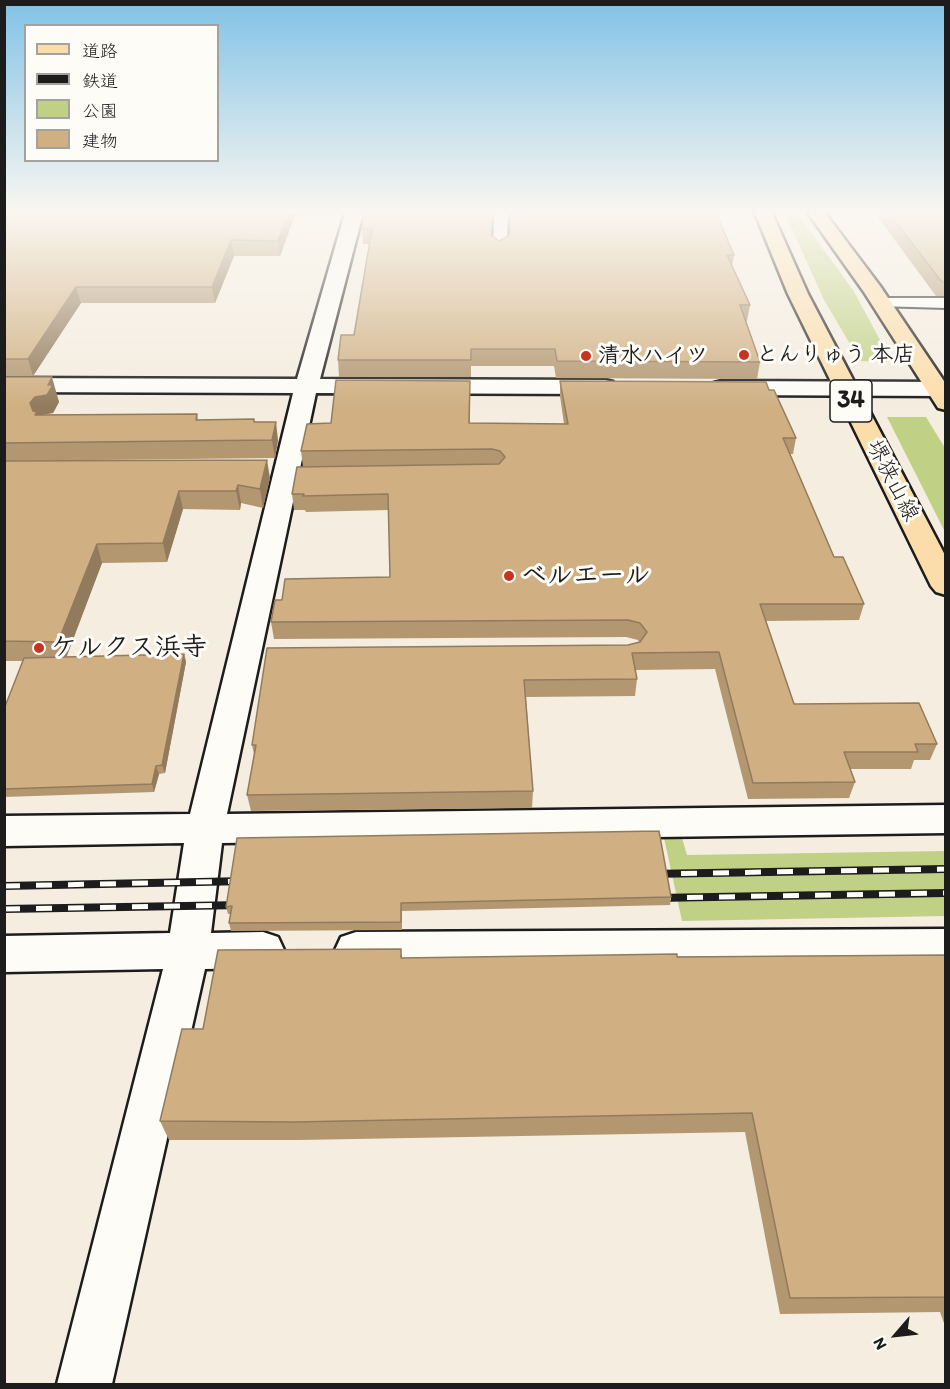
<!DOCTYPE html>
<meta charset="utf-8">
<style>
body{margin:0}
#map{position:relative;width:950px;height:1389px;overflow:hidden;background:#f4ede0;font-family:Itim,"Klee One",sans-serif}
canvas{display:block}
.frame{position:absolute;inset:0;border:6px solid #1c1c1c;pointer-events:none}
.legend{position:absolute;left:24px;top:24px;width:195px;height:138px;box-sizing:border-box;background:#fdfcf7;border:2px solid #a3a29f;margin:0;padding:8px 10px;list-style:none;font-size:18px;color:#1c1c1c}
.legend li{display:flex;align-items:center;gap:12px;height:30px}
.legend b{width:30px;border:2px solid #a3a29f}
.north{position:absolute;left:866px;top:1305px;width:60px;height:60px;-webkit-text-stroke:4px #fdfcf7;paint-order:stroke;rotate:242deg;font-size:16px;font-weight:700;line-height:24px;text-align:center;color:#1c1c1c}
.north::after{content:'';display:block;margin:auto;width:21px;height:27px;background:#1c1c1c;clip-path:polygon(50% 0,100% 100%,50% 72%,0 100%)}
</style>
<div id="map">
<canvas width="950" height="1389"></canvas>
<div class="frame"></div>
<ul class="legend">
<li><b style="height:8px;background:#fbddab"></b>道路</li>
<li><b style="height:8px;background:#1c1c1c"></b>鉄道</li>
<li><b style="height:16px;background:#c0d186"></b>公園</li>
<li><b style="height:16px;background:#d0b083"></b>建物</li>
</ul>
<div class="north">N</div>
</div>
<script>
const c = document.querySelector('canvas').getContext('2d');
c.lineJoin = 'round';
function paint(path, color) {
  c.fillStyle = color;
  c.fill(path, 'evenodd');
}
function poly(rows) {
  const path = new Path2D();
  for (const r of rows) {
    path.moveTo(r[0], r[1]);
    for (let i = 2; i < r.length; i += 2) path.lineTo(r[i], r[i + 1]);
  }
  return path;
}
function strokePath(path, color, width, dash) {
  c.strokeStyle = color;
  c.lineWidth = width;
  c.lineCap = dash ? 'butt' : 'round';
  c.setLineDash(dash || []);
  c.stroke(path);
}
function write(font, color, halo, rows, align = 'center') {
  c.font = font + ' Itim,"Klee One",sans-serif';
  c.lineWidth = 6;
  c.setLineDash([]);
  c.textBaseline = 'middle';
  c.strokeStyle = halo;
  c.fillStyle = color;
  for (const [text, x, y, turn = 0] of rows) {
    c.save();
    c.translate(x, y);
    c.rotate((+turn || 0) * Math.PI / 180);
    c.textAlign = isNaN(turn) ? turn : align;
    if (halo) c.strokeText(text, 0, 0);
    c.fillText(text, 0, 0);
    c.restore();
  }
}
paint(poly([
 [785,213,797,213,853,290,892,362,860,361,824,300],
 [887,417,926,417,945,448,945,532],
 [664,838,682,838,687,855,945,851,945,916,682,921]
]), '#c0d186');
const lane = poly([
 [494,213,508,213,507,250,500,254,493,250,494,213],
 [882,298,946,298,946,308,876,306,874,303,882,298]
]);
const street = poly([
 [345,213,363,213,320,379,605,380,613,382,617,387,613,392,605,394,316,393,227,814,946,805,946,833,222,843,211,933,263,932,278,937,284,950,278,963,263,968,205,969,112,1384,57,1384,163,969,4,972,4,936,170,933,184,843,4,846,4,816,190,814,293,393,4,392,4,378,297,379,345,213],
 [722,381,946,382,946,396,722,395,714,393,710,388,714,383,722,381],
 [946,929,946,965,356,968,341,963,335,950,341,937,356,932,946,929]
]);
const primary = poly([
 [755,213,772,213,808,294,946,557,946,595,936,592,931,586,788,294,755,213],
 [808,213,825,213,880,286,946,384,946,410,938,408,864,292,808,213]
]);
strokePath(lane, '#1c1c1c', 4);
strokePath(street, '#1c1c1c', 5);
strokePath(primary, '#1c1c1c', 5);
paint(lane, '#fdfcf7');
paint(street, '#fdfcf7');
paint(primary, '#fbddab');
const rail = poly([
 [649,874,946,869],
 [4,886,247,881],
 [655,898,946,893],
 [4,909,244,905]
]);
strokePath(rail, '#1c1c1c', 8);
strokePath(rail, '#fdfcf7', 5, [16]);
paint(poly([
 [4,213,344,213,342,215,295,215,280,256,234,256,215,303,81,303,33,376,4,376],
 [364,213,492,213,491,235,499,241,510,235,510,213,716,213,734,255,732,267,750,305,747,321,746,321,760,362,757,379,556,378,554,366,471,366,471,377,339,377,338,360,354,335,370,244,363,244,362,229],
 [875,213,945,213,945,296,936,296],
 [4,377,57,394,57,396,59,402,53,413,40,415,197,414,198,420,254,419,255,422,278,440,275,458,4,461],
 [470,381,470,423,564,424,560,396,560,381,769,390,796,438,793,454,790,454,834,557,864,604,859,620,766,621,794,704,937,744,930,760,914,760,911,769,850,769,855,782,849,798,748,799,715,669,635,670,637,679,635,696,526,697,533,791,532,808,251,811,247,795,254,754,252,745,639,642,638,640,626,637,274,639,271,622,282,600,390,577,389,510,306,512,305,510,294,510,292,494,365,466,303,467,301,451,331,423],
 [4,461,270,478,263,508,241,503,240,510,183,509,167,562,102,563,66,657,184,654,186,662,165,773,159,774,154,792,4,797,4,709,23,661,4,661],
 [671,897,670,905,402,911,402,930,231,931,229,923,231,914,228,914,226,907],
 [401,949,402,958,945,955,945,1326,940,1312,780,1314,745,1132,299,1140,169,1140,160,1121,203,1029]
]), '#b39771');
paint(poly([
 [288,213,294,213,295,215,280,256,278,241],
 [231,240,234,256,215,303,212,287],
 [76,287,81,303,33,376,28,359],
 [52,377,59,402,53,413,41,415,39,417,43,430,30,403],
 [276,422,278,440,275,458,272,440],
 [267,460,270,478,263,508,260,489],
 [238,485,241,503,240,510,236,491],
 [179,491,183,509,167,562,163,543],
 [97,544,102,563,65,661,58,642],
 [184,654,186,662,165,773,162,765],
 [156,766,159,774,154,792,152,784]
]), '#927b5c');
const building = poly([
 [4,213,288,213,278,241,231,240,212,287,76,287,28,359,4,359,4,213],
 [364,213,492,213,491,235,499,241,510,235,510,213,716,213,734,255,727,255,750,305,740,305,760,362,557,361,555,349,471,349,471,360,338,360,341,335,354,335,372,229,362,229,364,213],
 [889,213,945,213,945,282,941,281,889,213],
 [4,377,52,377,48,385,53,385,47,395,35,397,30,403,33,411,37,412,35,415,197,414,196,420,254,419,254,422,276,422,272,440,4,443,4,377],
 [336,380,470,381,469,423,568,424,560,381,766,382,769,390,774,390,796,438,783,438,834,557,843,557,864,604,760,604,794,704,919,703,937,744,915,744,918,752,844,752,855,782,753,783,719,652,632,653,637,679,524,680,533,791,247,795,256,745,252,745,267,648,628,645,640,642,647,632,640,623,628,620,271,622,275,600,282,600,285,579,390,577,388,494,303,496,304,494,292,494,297,467,499,464,505,457,500,451,492,449,301,451,307,424,331,423,336,380],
 [267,460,260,489,238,485,236,491,179,491,163,543,97,544,58,642,4,641,4,461,267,460],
 [184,654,162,765,156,766,152,784,4,789,4,709,24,658,184,654],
 [659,831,671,897,401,903,401,922,229,923,232,906,226,907,237,838,659,831],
 [401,949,401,958,677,954,677,957,945,955,945,1297,790,1298,752,1113,294,1122,160,1121,182,1029,203,1029,218,950,401,949]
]);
paint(building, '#d0b083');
strokePath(building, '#927b5c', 1.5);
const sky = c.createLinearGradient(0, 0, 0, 407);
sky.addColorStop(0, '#81c2e6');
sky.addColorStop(0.52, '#faf7f1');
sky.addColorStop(1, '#faf7f100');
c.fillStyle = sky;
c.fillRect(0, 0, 950, 407);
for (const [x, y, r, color] of [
 [744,355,6,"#c8321e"],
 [586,356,6,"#c8321e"],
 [509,576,6,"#c8321e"],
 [39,648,6,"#c8321e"]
]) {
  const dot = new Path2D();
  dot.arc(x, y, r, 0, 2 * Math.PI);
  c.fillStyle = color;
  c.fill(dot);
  strokePath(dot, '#fdfcf7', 2);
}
write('bold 22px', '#1c1c1c', '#fdfcf7', [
 ["とんりゅう 本店",756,355],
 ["清水ハイツ",598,356]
], 'left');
write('22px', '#1c1c1c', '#fdfcf7', [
 ["堺狭山線",892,481,63]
]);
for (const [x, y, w] of [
 [851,401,42]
]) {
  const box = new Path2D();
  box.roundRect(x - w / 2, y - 21, w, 42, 4.5);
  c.fillStyle = '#fdfcf7';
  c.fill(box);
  strokePath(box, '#1c1c1c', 1.5);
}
write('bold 24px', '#1c1c1c', null, [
 ["34",851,401]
]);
write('bold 26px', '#1c1c1c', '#fdfcf7', [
 ["ベルエール",521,576],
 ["ケルクス浜寺",51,648]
], 'left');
</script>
